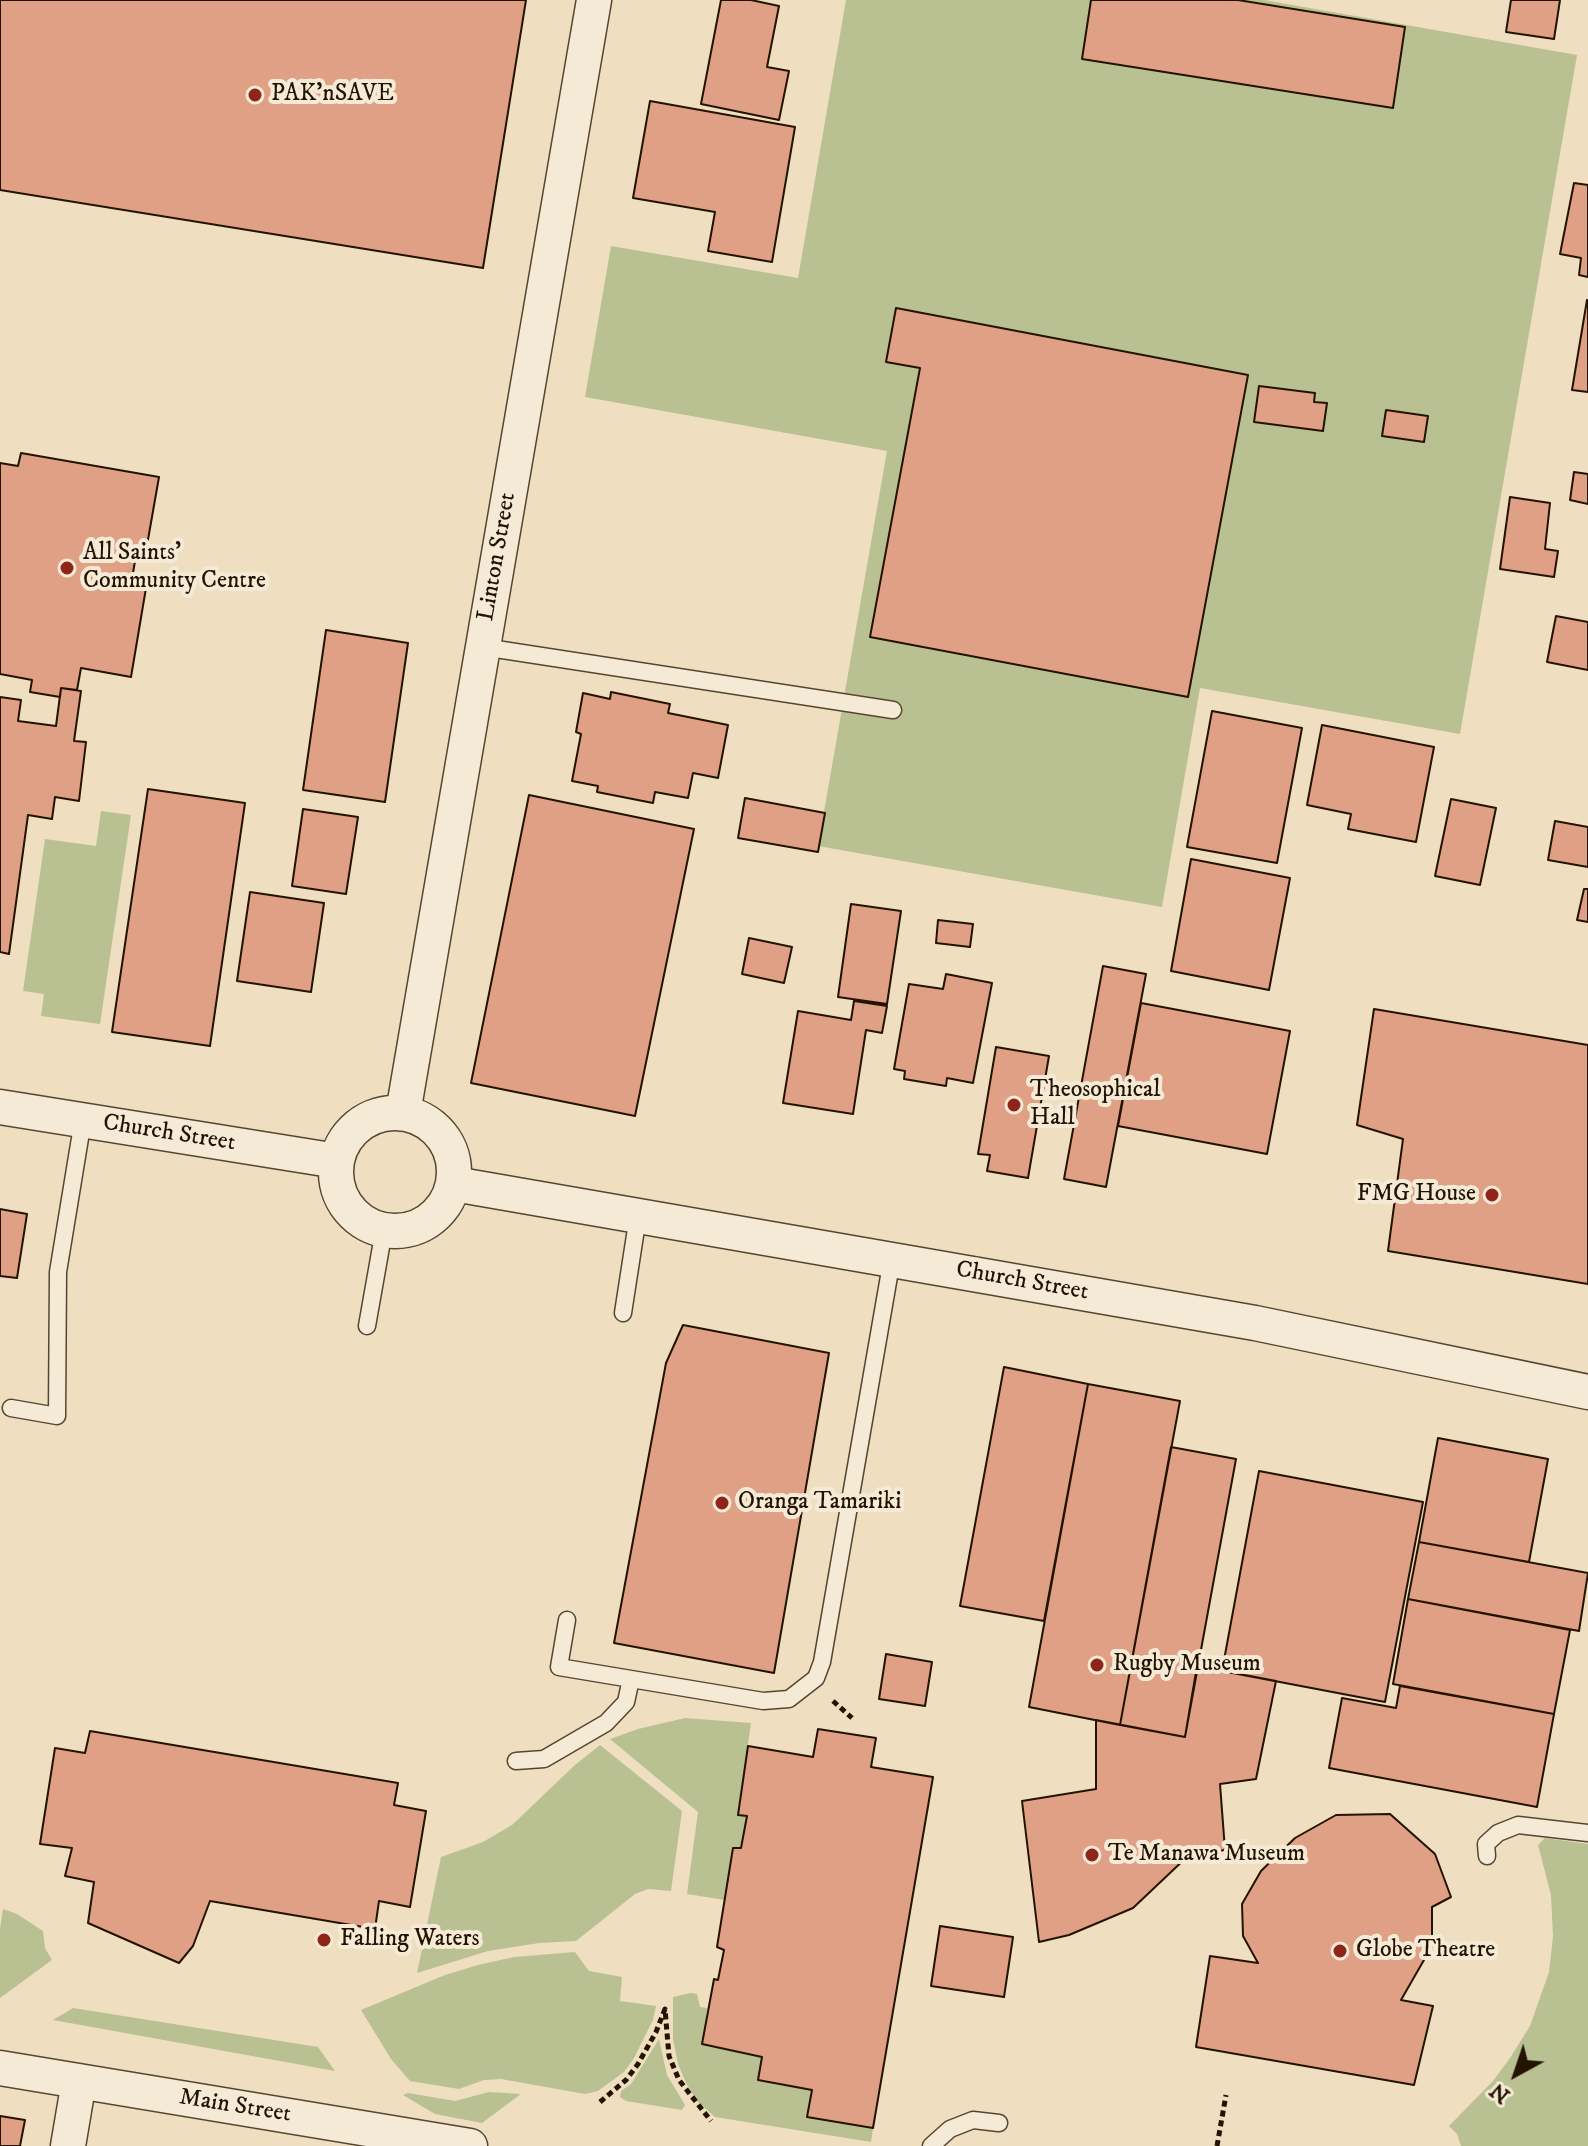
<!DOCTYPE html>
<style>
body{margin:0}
#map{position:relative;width:1588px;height:2146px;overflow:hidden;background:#efdec0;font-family:"IM FELL DW Pica",serif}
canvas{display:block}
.north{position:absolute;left:1476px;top:2034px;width:80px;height:80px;-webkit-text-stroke:6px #f5ead6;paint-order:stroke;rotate:220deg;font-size:22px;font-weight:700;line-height:32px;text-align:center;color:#231300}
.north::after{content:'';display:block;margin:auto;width:28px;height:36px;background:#231300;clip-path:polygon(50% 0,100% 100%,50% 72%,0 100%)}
</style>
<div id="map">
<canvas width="1588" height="2146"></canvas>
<div class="north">N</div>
</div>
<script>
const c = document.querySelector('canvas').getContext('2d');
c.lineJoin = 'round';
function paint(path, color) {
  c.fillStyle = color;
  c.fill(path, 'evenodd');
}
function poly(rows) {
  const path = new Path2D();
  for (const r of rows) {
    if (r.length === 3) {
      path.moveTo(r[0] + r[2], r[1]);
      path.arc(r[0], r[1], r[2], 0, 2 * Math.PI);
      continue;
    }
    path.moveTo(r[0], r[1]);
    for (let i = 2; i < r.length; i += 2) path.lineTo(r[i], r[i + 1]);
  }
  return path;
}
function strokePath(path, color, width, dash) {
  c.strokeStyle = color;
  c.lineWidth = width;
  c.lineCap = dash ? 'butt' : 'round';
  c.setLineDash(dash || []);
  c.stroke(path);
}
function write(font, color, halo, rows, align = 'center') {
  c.font = font + ' "IM FELL DW Pica",serif';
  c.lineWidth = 8;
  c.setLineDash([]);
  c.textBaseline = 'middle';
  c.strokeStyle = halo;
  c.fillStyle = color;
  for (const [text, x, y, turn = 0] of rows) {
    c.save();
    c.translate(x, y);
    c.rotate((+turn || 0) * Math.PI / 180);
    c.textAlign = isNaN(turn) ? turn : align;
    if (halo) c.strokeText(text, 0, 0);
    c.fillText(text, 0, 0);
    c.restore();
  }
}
paint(poly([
 [846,0,1264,0,1577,55,1460,734,1200,688,1162,907,818,846,887,451,585,397,611,246,798,278],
 [101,811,131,815,100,1024,41,1016,44,994,23,991,45,839,96,846],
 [685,1718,751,1723,738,1814,747,1816,741,1848,725,1900,687,1894,698,1812,610,1739,638,1729],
 [600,1745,682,1811,671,1891,648,1889,635,1894,576,1941,539,1943,488,1951,417,1973,441,1857,483,1842,512,1825,575,1765],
 [1545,1838,1588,1844,1588,2146,1461,2146,1457,2134,1449,2126,1493,2081,1510,2058,1530,2026,1549,1972,1553,1936,1551,1895,1538,1845],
 [3,1909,17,1914,43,1931,45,1948,52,1960,0,1998,0,1929],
 [575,1952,589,1971,622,1977,620,2001,656,2006,653,2020,634,2058,624,2072,598,2091,585,2094,501,2079,484,2080,459,2089,410,2081,391,2059,361,2010,445,1975,478,1965,514,1957],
 [691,1993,697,1994,700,2007,707,2008,703,2044,762,2057,758,2080,812,2090,808,2117,873,2128,871,2142,715,2117,698,2102,686,2083,678,2064,673,2039,673,1997],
 [73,2008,318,2047,335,2071,53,2020],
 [659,2039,667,2075,685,2105,682,2110,626,2101,620,2097,621,2091,631,2084],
 [489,2092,521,2094,482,2123,435,2114,403,2095,408,2093,455,2101]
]), '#b9c193');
const building = poly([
 [0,0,526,0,483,268,0,190,0,0],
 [721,0,751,0,779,6,767,67,789,71,779,120,701,104,721,0],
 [1091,0,1238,0,1405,27,1393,108,1082,59,1091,0],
 [1511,0,1560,0,1554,39,1506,32,1511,0],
 [650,101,795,127,772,262,708,251,715,212,633,198,650,101],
 [1574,183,1588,185,1588,277,1579,275,1581,258,1560,254,1574,183],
 [1587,300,1588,300,1588,392,1572,390,1587,300],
 [896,308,1248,375,1188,697,870,637,920,368,886,362,896,308],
 [1259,386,1315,393,1314,402,1327,403,1323,431,1254,422,1259,386],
 [1386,410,1428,416,1424,442,1382,436,1386,410],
 [21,453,159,477,146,551,137,549,131,585,146,588,131,677,81,668,77,690,61,688,60,697,30,692,32,680,0,674,0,463,18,466,21,453],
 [1574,472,1588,474,1588,504,1570,500,1574,472],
 [1510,497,1550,503,1545,549,1558,551,1554,577,1500,569,1510,497],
 [1556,616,1588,622,1588,670,1547,662,1556,616],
 [326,630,408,643,385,802,303,790,326,630],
 [61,688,81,691,74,741,86,742,79,801,55,797,52,819,28,815,9,954,0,952,0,697,21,700,18,721,56,726,61,688],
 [611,692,670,704,668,713,728,725,718,778,693,773,688,798,655,792,653,803,597,792,598,786,572,781,581,734,576,732,583,693,610,699,611,692],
 [1212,711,1302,728,1277,863,1187,847,1212,711],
 [1322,725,1434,747,1416,842,1348,829,1351,814,1307,805,1322,725],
 [148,789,245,803,210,1046,112,1032,148,789],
 [529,795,694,829,635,1116,471,1083,529,795],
 [745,798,825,813,818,852,738,838,745,798],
 [1451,799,1496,808,1480,885,1435,876,1451,799],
 [303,809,358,817,346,894,292,886,303,809],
 [1555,821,1588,827,1588,867,1548,860,1555,821],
 [1191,859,1290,878,1269,990,1171,971,1191,859],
 [1584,889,1588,889,1588,922,1577,920,1584,889],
 [250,892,324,903,311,992,237,981,250,892],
 [851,904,901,911,887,1004,838,997,851,904],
 [938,920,973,924,970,947,936,943,938,920],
 [749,938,792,947,784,983,742,974,749,938],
 [1103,966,1146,974,1106,1187,1064,1179,1103,966],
 [946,974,992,983,973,1083,947,1078,946,1086,904,1079,905,1071,894,1069,909,984,943,989,946,974],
 [854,1001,887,1006,882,1033,866,1030,853,1114,783,1103,798,1011,851,1020,854,1001],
 [1141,1003,1290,1031,1267,1154,1118,1126,1141,1003],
 [1374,1009,1588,1045,1588,1284,1388,1251,1403,1139,1357,1125,1374,1009],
 [996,1047,1049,1056,1028,1178,987,1171,990,1155,978,1154,996,1047],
 [0,1209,27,1214,17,1278,0,1276,0,1209],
 [683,1325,829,1353,774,1673,614,1643,666,1363,683,1325],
 [1004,1367,1088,1384,1044,1621,960,1606,1004,1367],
 [1088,1384,1180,1401,1120,1725,1029,1707,1088,1384],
 [1438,1438,1548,1459,1529,1562,1419,1542,1438,1438],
 [1171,1447,1236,1459,1185,1737,1120,1725,1171,1447],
 [1259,1471,1423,1502,1385,1702,1222,1671,1259,1471],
 [1419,1542,1588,1573,1579,1631,1408,1599,1419,1542],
 [1408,1599,1570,1630,1554,1714,1393,1684,1408,1599],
 [886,1654,932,1662,925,1706,879,1699,886,1654],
 [1197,1666,1276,1681,1256,1779,1220,1784,1225,1850,1189,1855,1133,1908,1069,1935,1039,1942,1022,1801,1096,1789,1096,1720,1185,1737,1197,1666],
 [1400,1686,1554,1714,1537,1807,1329,1768,1342,1698,1396,1708,1400,1686],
 [818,1729,876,1738,871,1767,933,1777,873,2128,807,2117,812,2090,758,2080,762,2057,702,2044,714,1979,718,1980,724,1950,717,1947,733,1848,741,1848,747,1816,738,1815,748,1746,813,1757,818,1729],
 [90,1731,398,1783,394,1805,426,1811,410,1907,379,1901,375,1929,210,1901,193,1946,179,1963,88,1923,94,1882,65,1876,72,1848,40,1844,55,1748,85,1753,90,1731],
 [1390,1814,1435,1854,1451,1897,1432,1907,1432,1946,1401,2000,1433,2006,1414,2085,1196,2047,1210,1956,1258,1963,1243,1936,1242,1904,1261,1871,1295,1838,1336,1815,1390,1814],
 [940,1926,1013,1937,1004,1997,931,1986,940,1926],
 [0,2116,25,2120,20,2146,0,2146,0,2116]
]);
paint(building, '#e0a085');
strokePath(building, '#231300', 2);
const service = poly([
 [483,647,893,710],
 [623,1313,638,1216],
 [367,1326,384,1230],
 [11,1408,57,1416,58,1272,83,1120],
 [567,1620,559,1667,763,1701,789,1699,816,1678,822,1662,892,1259],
 [516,1761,544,1759,606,1723,626,1702,631,1679],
 [1487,1856,1486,1844,1498,1833,1518,1825,1588,1833],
 [931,2146,950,2129,973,2120,999,2123]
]);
const minor = poly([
 [0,1107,337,1161],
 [403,1113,594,0],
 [395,1172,59],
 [454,1184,1255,1323,1588,1392],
 [0,2068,470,2146],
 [68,2146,79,2081]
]);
strokePath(service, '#564630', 19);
strokePath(minor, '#564630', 37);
strokePath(poly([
 [833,1701,852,1718],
 [600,2102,626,2080,638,2064,656,2032,665,2009,669,2056,679,2080,711,2121],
 [1217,2146,1226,2095]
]), '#231300', 5, [6, 4]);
strokePath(service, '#f5ead6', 16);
strokePath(minor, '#f5ead6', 34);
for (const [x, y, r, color] of [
 [255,95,8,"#8f2418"],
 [67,568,8,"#8f2418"],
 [1014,1105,8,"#8f2418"],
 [1492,1195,8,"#8f2418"],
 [722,1503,8,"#8f2418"],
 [1097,1665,8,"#8f2418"],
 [1092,1855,8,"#8f2418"],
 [324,1940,8,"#8f2418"],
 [1340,1951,8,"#8f2418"]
]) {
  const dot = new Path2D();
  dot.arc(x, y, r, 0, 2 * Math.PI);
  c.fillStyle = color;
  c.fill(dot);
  strokePath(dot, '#f5ead6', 3);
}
write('24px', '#231300', '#f5ead6', [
 ["PAK'nSAVE",271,95],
 ["All Saints'",83,554],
 ["Community Centre",83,582],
 ["Theosophical",1030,1091],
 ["Hall",1030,1119],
 ["FMG House",1476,1195,"right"],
 ["Oranga Tamariki",738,1503],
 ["Rugby Museum",1113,1665],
 ["Te Manawa Museum",1108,1855],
 ["Falling Waters",340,1940],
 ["Globe Theatre",1356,1951]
], 'left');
write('24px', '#231300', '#f5ead6', [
 ["Linton Street",498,557,-80],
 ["Church Street",169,1134,9],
 ["Church Street",1022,1282,10],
 ["Main Street",235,2107,9]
]);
</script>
